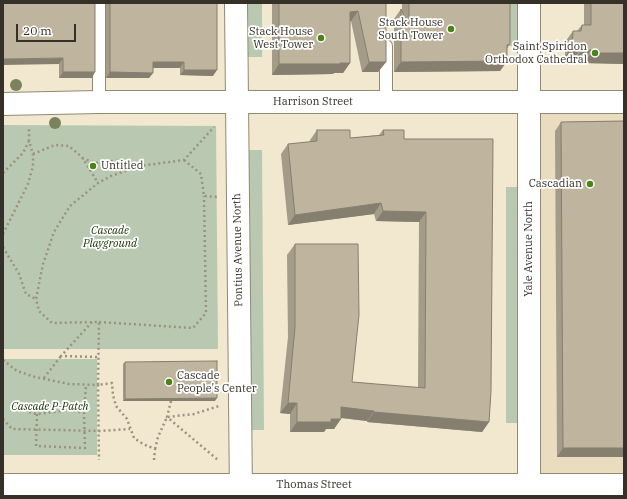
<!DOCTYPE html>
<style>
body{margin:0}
#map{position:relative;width:627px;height:499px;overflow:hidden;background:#f2e7cf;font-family:"IBM Plex Serif",serif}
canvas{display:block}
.frame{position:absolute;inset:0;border:4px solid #353128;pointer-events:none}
.scale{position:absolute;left:16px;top:24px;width:60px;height:18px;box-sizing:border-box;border:2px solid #353128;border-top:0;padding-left:5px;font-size:12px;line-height:14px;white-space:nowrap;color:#353128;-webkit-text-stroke:3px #fff;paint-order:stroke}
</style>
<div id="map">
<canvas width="627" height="499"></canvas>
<div class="frame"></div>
<div class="scale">20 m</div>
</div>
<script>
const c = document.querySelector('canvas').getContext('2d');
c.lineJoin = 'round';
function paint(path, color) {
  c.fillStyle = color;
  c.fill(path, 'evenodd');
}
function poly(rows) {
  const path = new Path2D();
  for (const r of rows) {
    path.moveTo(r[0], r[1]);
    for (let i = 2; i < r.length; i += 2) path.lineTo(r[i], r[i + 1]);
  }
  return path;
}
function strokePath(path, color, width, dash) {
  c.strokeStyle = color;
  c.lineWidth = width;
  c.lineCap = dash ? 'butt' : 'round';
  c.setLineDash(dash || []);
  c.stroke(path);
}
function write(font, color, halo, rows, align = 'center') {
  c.font = font + ' "IBM Plex Serif",serif';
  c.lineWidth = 3.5;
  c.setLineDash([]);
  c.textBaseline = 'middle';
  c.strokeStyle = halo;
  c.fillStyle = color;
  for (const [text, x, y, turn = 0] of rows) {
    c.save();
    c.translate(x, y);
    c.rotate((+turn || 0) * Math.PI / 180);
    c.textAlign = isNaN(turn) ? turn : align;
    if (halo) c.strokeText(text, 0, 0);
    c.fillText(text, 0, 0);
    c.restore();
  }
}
paint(poly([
 [529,102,624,102,624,485,529,485]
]), '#eadcbe');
paint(poly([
 [246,3,262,3,262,57,247,57],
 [506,3,517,3,517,46,506,46],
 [3,125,216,126,218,349,3,349],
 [247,150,262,150,264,430,252,430,249,415],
 [506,187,517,187,517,423,506,423],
 [3,359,97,359,97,455,3,455]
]), '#b9c9b1');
const lane = poly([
 [99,3,99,102],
 [386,46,386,102]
]);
const street = poly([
 [236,3,241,496],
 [529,3,529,496],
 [3,104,99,102,624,102],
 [3,485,624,485]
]);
strokePath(lane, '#928973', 14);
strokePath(street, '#928973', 24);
strokePath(poly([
 [558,49,561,49],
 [33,154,55,145,69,146,82,157,98,183],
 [82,158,95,163,122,160,131,169],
 [184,160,201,174,204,196,217,197],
 [3,173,23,153,29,141],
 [3,234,28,184,33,166,33,154,29,141,29,128],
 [3,247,19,274,26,294,36,299],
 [92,322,61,356,98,357],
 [99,322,193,328,206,313,204,196],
 [3,360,17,371,35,377,69,384,98,385,99,460],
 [44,378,61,356],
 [171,401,167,417,218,460],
 [29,412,37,414,70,410,84,413],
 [37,414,36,446,85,448,84,413,86,385],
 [3,419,12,429,99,431,130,429],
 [155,449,158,437,167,417,194,414,219,406],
 [154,460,155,449,143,444,134,438,127,419,116,406,113,395,112,383,98,385,99,322,52,323,39,311,36,299,43,264,54,232,70,206,98,183,111,176,140,166,184,160,214,127]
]), '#9a9281', 2.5, [2, 3]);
strokePath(lane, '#fff', 12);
strokePath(street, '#fff', 22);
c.fillStyle = '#7a835e';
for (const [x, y] of [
 [16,85],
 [55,123]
]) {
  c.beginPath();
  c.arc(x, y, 6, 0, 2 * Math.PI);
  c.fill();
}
paint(poly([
 [3,3,92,78,59,78,59,64],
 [106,3,217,3,213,76,180,75,180,68,153,68,153,73,149,78,106,78],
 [272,3,386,3,386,62,378,72,362,72,351,21,350,22,350,63,343,73,334,73,333,74,272,75],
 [402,3,510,3,510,44,507,49,507,61,500,71,394,72,394,19,401,9,402,12],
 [584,3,624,3,624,64,584,63,584,61,574,61,575,57,565,57,565,42,573,31,577,31,582,25,584,25],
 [624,121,624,457,557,457,555,131,561,122],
 [317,130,350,138,379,135,383,130,404,139,489,422,482,432,367,422,367,421,341,418,334,429,326,429,324,432,290,432,290,414,280,413,288,337,287,255,295,244,352,382,418,388,419,222,376,221,374,214,288,225,281,154,288,144,310,142,310,140],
 [125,362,215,401,123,401,123,364]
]), '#a49c88');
paint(poly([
 [358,11,351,21,343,22,350,12],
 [572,46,582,46,575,57,565,57],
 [582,50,591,50,584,61,574,61],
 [591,53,624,53,624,64,584,63],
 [63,58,59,64,3,65,3,59],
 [507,61,500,71,394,72,401,62],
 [153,62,184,62,180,68,149,68],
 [369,62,386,62,378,72,362,72],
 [350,63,343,73,334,73,333,74,272,75,279,64],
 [184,70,217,70,213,76,180,75],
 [63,72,95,72,92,78,59,78],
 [110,72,153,73,149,78,106,78],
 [381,203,374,214,288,225,295,215],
 [383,211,426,212,419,222,376,221],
 [217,398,215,401,123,401,125,399],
 [288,403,297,403,290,414,280,413],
 [341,407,374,411,367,421,334,417],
 [374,412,489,422,482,432,367,422],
 [331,419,341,419,334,429,326,429,324,432,290,432,297,422],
 [563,448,624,448,624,457,557,457]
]), '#867f6f');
const building = poly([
 [3,3,95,3,95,72,63,72,63,58,3,59,3,3],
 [110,3,217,3,217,70,184,70,184,62,153,62,153,73,110,72,110,3],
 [279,3,386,3,386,62,369,62,358,11,350,12,350,63,340,63,340,64,279,64,279,3],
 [409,3,510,3,510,44,507,45,507,61,401,62,401,9,409,27,409,3],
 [591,3,624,3,624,53,591,53,591,50,582,50,582,46,572,46,573,31,581,31,582,25,591,25,591,3],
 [624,121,624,448,563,448,561,122,624,121],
 [317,130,350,130,350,138,384,135,383,130,404,130,404,139,493,139,491,391,489,422,374,412,374,411,341,407,341,419,331,419,331,422,297,422,297,403,288,403,295,327,295,244,358,244,359,315,352,382,425,388,426,212,383,211,381,203,295,215,288,144,317,141,317,130],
 [217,361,217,398,125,399,125,362,217,361]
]);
paint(building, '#bfb59e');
strokePath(building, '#867f6f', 1);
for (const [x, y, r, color] of [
 [451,29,4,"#4f8317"],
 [321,38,4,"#4f8317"],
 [595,53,4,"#4f8317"],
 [93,166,4,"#4f8317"],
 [590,184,4,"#4f8317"],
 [169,382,4,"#4f8317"]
]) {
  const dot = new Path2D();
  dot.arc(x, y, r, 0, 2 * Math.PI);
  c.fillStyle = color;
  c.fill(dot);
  strokePath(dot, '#fff', 1.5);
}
write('11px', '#353128', '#fff', [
 ["Stack House",443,23],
 ["South Tower",443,36],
 ["Stack House",313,32],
 ["West Tower",313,45],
 ["Saint Spiridon",587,47],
 ["Orthodox Cathedral",587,60],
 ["Untitled",101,166,"left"],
 ["Cascadian",582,184],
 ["Cascade",177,376,"left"],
 ["People's Center",177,389,"left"]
], 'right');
write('11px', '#353128', '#fff', [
 ["Harrison Street",313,102],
 ["Yale Avenue North",529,249,-90],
 ["Pontius Avenue North",238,250,-91],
 ["Thomas Street",314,485]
]);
write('italic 11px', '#183202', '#fff', [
 ["Cascade",110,231],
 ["Playground",110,244],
 ["Cascade P-Patch",50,407]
]);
</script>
